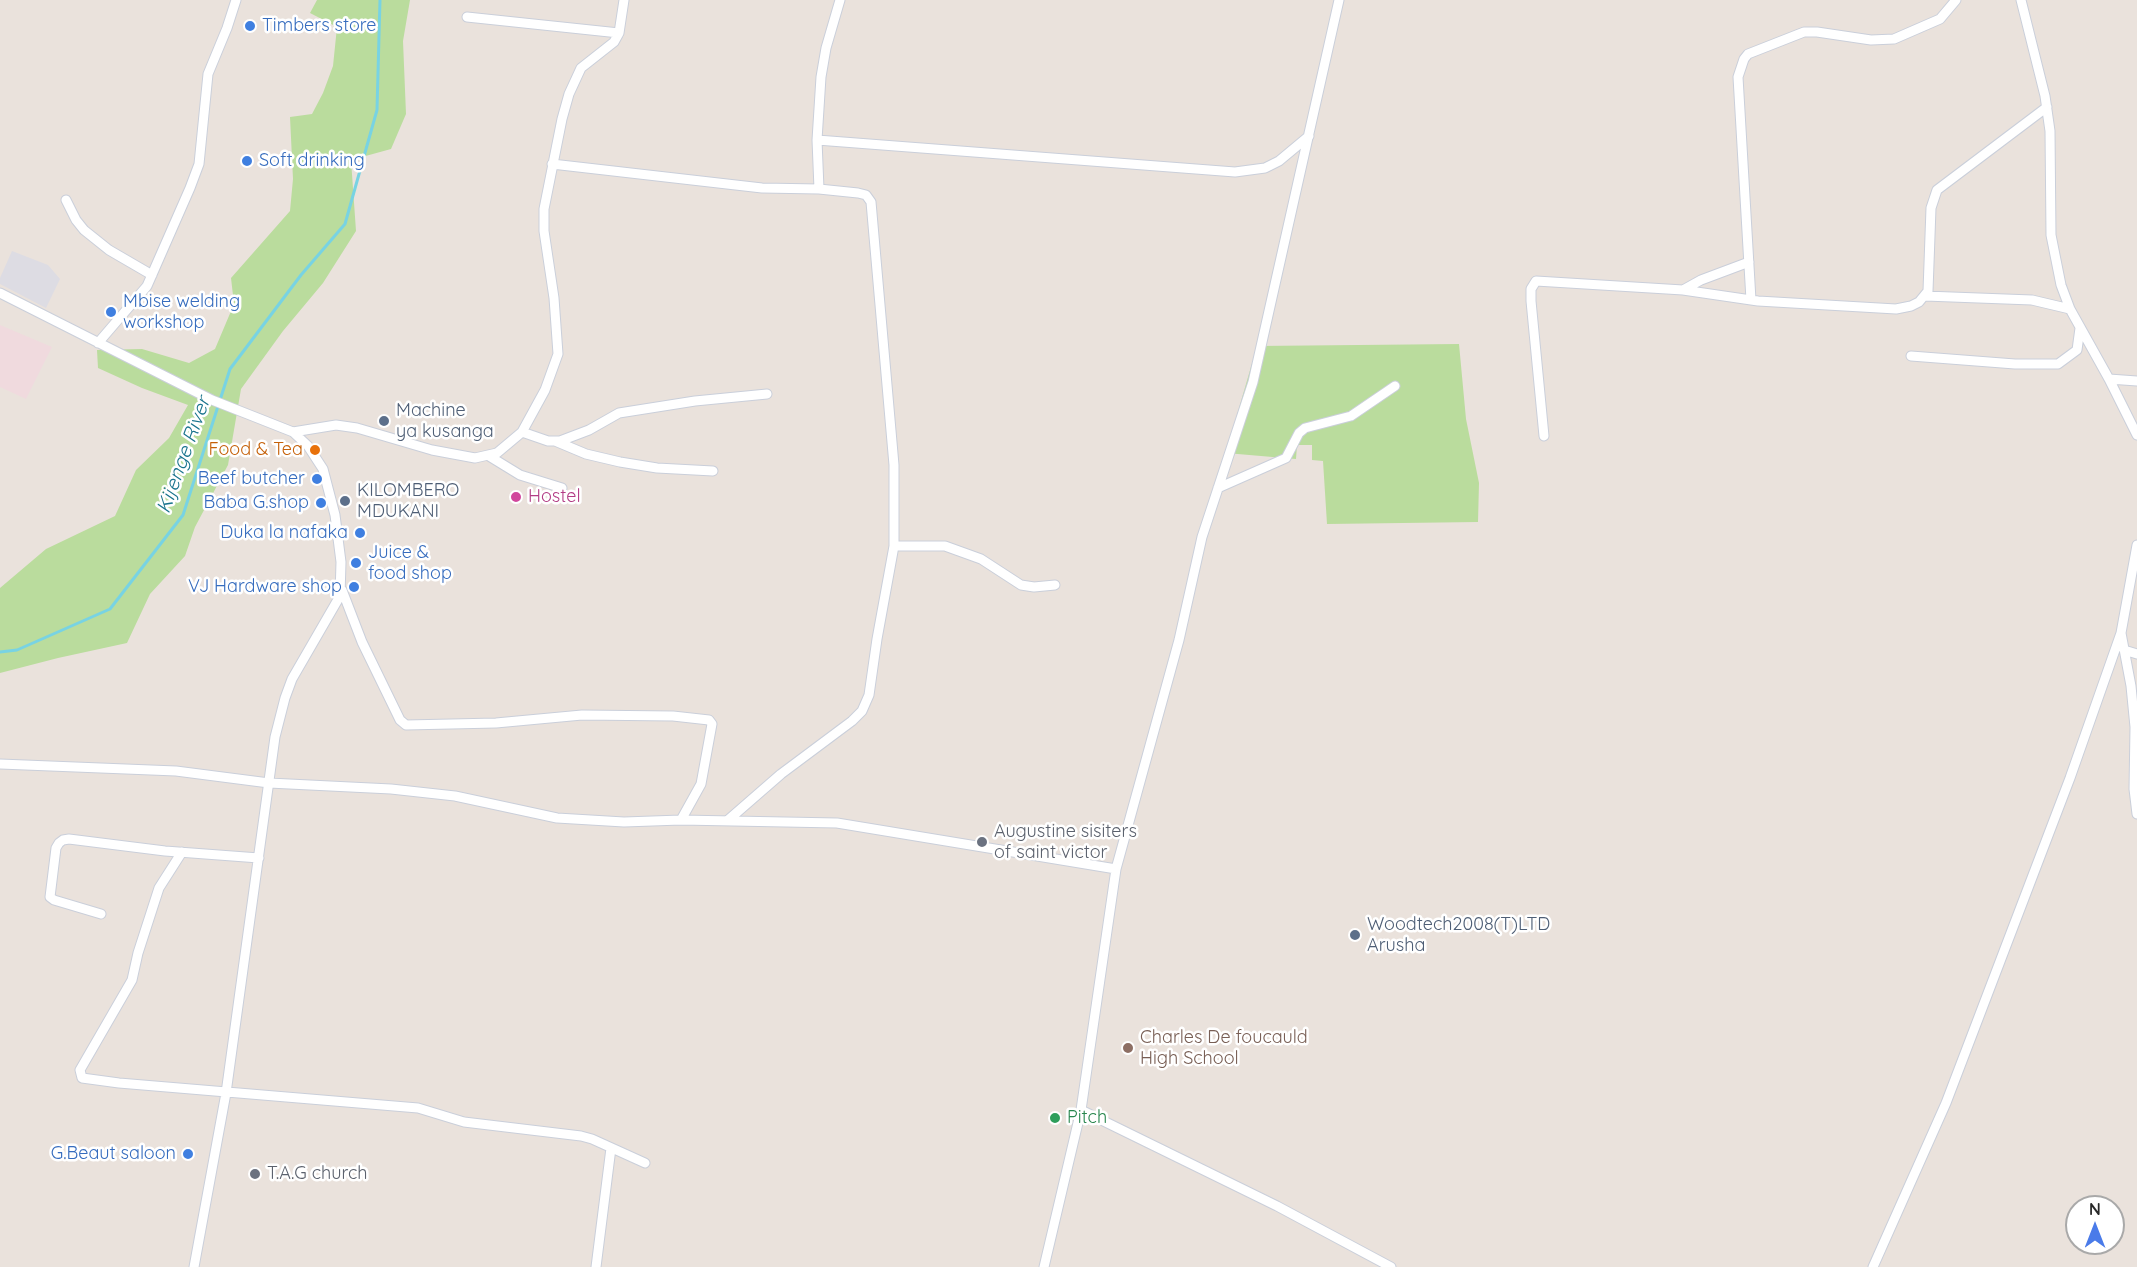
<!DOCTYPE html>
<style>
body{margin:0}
#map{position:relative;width:2137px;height:1267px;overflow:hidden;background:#eae2dc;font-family:Quicksand,sans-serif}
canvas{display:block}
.north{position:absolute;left:2065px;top:1195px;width:60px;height:60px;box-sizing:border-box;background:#fff;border:2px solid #a9a9a9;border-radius:50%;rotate:0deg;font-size:16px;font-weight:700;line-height:24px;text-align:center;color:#292929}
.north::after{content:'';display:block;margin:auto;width:21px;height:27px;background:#4a7be9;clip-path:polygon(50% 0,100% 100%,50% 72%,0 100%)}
</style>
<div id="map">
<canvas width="2137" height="1267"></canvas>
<div class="north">N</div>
</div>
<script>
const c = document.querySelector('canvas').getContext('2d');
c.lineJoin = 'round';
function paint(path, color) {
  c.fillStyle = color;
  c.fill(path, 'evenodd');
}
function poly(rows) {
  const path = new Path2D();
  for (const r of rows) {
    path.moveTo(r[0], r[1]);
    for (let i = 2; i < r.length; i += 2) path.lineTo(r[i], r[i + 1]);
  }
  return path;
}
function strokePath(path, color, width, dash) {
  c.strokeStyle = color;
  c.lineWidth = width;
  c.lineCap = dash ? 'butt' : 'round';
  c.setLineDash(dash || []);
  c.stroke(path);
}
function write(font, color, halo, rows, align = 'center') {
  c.font = font + ' Quicksand,sans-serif';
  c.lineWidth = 5;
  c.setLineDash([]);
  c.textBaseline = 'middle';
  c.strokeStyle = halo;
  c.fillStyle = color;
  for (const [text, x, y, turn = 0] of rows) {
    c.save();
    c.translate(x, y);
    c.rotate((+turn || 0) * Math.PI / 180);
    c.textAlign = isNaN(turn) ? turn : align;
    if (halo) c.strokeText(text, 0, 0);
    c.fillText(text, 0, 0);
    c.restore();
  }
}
paint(poly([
 [12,251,48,265,60,279,46,308,0,284,0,278]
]), '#dddce3');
paint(poly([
 [0,325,52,347,26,399,0,387]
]), '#f0dade');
paint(poly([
 [317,0,410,0,403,41,406,114,391,149,351,160,356,231,323,283,283,331,241,389,228,465,195,527,185,556,150,594,127,643,58,658,0,673,0,588,46,549,115,516,136,470,169,438,188,405,142,388,98,368,97,350,142,349,189,363,215,349,234,304,231,278,290,211,293,179,290,117,312,114,323,93,333,66,337,27,310,13],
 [1459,344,1466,419,1479,483,1478,522,1327,524,1323,461,1312,460,1312,445,1297,445,1296,459,1226,453,1257,346]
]), '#badc9d');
strokePath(poly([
 [0,652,17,650,110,609,183,515,230,369,301,275,345,224,377,110,380,0]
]), '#78d3e3', 3);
const minor = poly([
 [2021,0,2045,96,2050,131,2051,235,2061,285,2070,309,2109,379,2137,435],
 [467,17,619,33],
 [817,140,1235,172,1265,168,1279,161,1309,136],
 [552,164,762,188,819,189,858,193,866,195,871,202,894,465,894,546,877,639,869,695,862,711,852,721,781,774,727,821],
 [819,189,817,140,821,77,826,48,840,0],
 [66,200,76,220,84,230,109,250,152,275],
 [1683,290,1701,280,1749,262],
 [0,293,212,400,293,432,308,446,323,469,335,515,341,562,340,596,292,679,285,698,275,737,226,1093,194,1267],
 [1925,296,2032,300,2070,309],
 [1751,300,1738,77,1744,59,1748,54,1804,32,1817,32,1871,40,1894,39,1940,19,1956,0],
 [98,343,147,286,190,188,199,164,208,74,227,28,236,0],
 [1911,356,2015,364,2058,364,2077,350,2080,328],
 [2109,379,2137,381],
 [293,432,336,425,357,428,432,450,475,458,497,453,522,432,545,390,558,354,554,298,544,231,544,209,562,119,569,94,581,68,614,42,619,33,624,0],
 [522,432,548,441,560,441,589,430,619,413,695,401,767,394],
 [1544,436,1531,301,1531,289,1536,281,1683,290,1758,301,1896,309,1911,306,1919,302,1928,291,1931,208,1937,190,2047,107],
 [555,441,586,454,620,462,657,468,713,471],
 [489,456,520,475,562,488],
 [1218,488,1286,458,1299,433,1305,428,1351,416,1395,386],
 [894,546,945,546,981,559,1021,585,1034,587,1055,585],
 [342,590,362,642,400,720,406,725,496,723,582,715,673,716,709,720,712,724,701,784,681,820],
 [2121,633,2131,686,2135,727,2134,789,2137,814],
 [2124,650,2137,654],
 [0,764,176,771,269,783,391,789,455,796,557,818,624,822,681,820,837,823,1116,869],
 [182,852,159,888,138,953,132,980,80,1070,82,1078,119,1083,418,1108,464,1122,581,1136,592,1139,645,1163],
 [101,914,54,900,50,897,56,848,59,843,63,840,69,839,165,851,259,858],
 [1081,1110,1277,1206,1391,1267],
 [596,1267,611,1148],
 [1044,1267,1081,1110,1116,869,1179,640,1202,537,1253,382,1339,0],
 [1873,1267,1946,1103,2070,778,2121,633,2137,545]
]);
strokePath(minor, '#cacfda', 11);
strokePath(minor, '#fff', 9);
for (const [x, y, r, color] of [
 [250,26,6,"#3f7fe0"],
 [247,161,6,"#3f7fe0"],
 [111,312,6,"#3f7fe0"],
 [384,421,6,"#5c6f8a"],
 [315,450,6,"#e8710a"],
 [317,479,6,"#3f7fe0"],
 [516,497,6,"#d1479c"],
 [345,501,6,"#5c6f8a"],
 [321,503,6,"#3f7fe0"],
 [360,533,6,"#3f7fe0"],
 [356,563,6,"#3f7fe0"],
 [354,587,6,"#3f7fe0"],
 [982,842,6,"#6b7280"],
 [1355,935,6,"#5c6f8a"],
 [1128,1048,6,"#8d6e63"],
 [1055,1118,6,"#2e9e5b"],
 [188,1154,6,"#3f7fe0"],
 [255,1174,6,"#6b7280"]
]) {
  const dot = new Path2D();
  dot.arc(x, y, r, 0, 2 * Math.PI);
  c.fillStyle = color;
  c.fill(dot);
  strokePath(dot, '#fff', 2);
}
write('18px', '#366cbe', '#fff', [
 ["Timbers store",262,26,"left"],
 ["Soft drinking",259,161,"left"],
 ["Mbise welding",123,302,"left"],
 ["workshop",123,323,"left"],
 ["Beef butcher",305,479],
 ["Baba G.shop",309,503],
 ["Duka la nafaka",348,533],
 ["Juice &",368,553,"left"],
 ["food shop",368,574,"left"],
 ["VJ Hardware shop",342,587],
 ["G.Beaut saloon",176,1154]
], 'right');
write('18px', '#4e5e75', '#fff', [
 ["Machine",396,411],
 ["ya kusanga",396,432],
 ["KILOMBERO",357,491],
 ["MDUKANI",357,512],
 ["Woodtech2008(T)LTD",1367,925],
 ["Arusha",1367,946]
], 'left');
write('18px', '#c56008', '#fff', [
 ["Food & Tea",303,450]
], 'right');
write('18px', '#b23c85', '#fff', [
 ["Hostel",528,497]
], 'left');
write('18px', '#5b616d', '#fff', [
 ["Augustine sisiters",994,832],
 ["of saint victor",994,853],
 ["T.A.G church",267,1174]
], 'left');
write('18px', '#785e54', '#fff', [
 ["Charles De foucauld",1140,1038],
 ["High School",1140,1059]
], 'left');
write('18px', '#27864d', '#fff', [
 ["Pitch",1067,1118]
], 'left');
write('italic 20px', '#19738d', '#fff', [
 ["Kijenge River",184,455,-70]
]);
</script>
